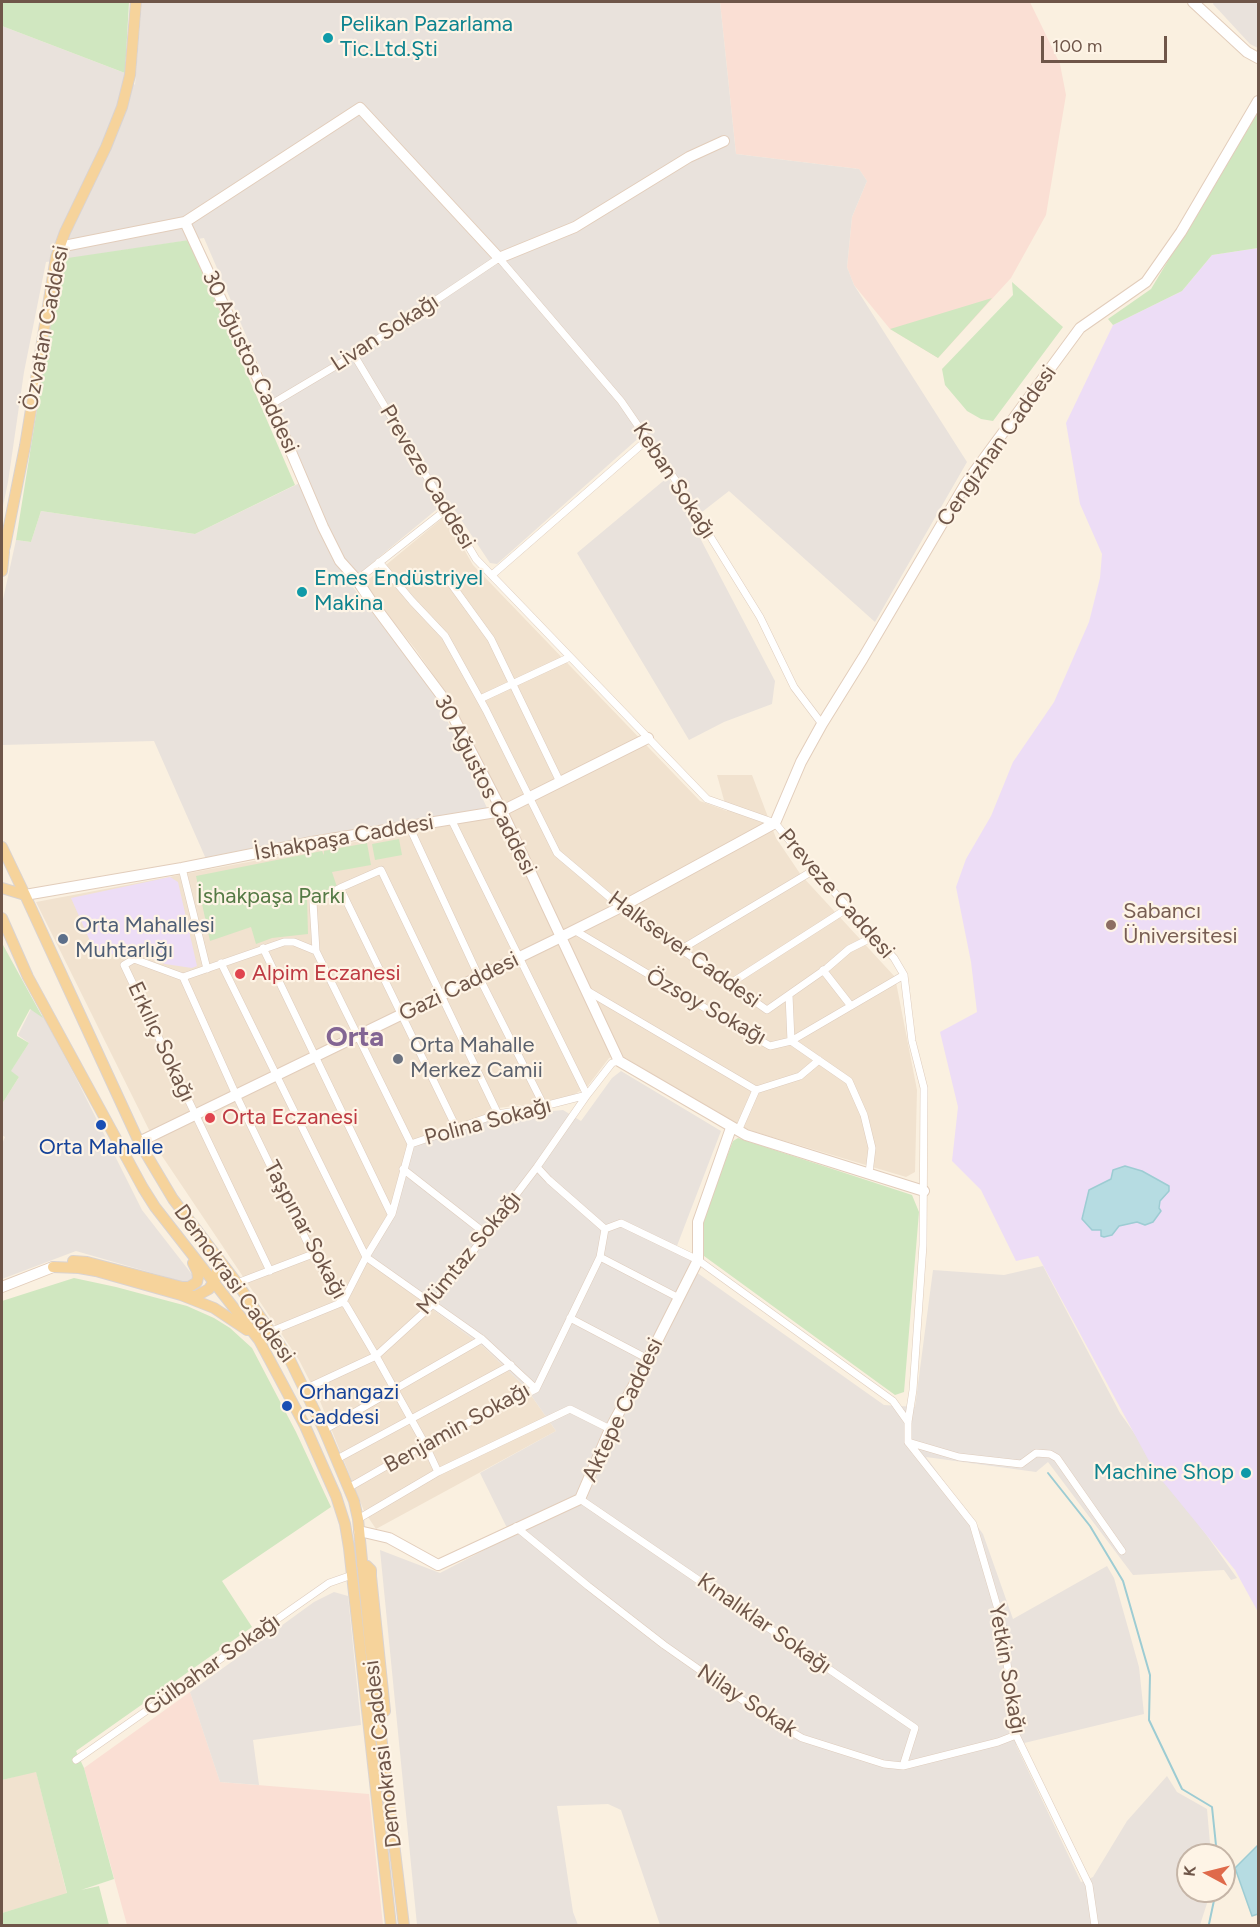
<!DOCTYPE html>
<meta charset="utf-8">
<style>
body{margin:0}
#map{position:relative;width:1260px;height:1927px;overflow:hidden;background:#faf0e0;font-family:Figtree,sans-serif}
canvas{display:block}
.frame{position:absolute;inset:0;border:3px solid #6f5649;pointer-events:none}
.north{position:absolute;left:1176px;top:1843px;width:60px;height:60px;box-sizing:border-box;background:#fef4e6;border:2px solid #c5b5a7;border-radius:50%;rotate:277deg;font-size:16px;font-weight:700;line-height:24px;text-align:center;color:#6f5649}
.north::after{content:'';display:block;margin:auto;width:21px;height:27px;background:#df6a4b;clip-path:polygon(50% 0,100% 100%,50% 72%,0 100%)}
.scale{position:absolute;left:1041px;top:36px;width:126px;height:27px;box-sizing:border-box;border:3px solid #6f5649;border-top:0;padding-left:8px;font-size:18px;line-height:21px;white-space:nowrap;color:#6f5649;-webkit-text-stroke:4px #fef4e6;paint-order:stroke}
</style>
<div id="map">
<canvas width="1260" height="1927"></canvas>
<div class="frame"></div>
<div class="north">K</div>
<div class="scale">100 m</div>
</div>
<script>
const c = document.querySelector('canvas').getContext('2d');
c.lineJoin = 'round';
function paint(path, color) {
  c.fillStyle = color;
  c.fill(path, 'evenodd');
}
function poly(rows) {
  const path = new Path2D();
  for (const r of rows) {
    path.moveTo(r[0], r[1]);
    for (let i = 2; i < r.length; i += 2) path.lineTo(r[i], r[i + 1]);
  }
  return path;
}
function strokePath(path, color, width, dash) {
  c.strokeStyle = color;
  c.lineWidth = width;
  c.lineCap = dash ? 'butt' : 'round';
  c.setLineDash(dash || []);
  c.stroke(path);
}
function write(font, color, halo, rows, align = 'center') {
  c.font = font + ' Figtree,sans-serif';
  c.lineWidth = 4.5;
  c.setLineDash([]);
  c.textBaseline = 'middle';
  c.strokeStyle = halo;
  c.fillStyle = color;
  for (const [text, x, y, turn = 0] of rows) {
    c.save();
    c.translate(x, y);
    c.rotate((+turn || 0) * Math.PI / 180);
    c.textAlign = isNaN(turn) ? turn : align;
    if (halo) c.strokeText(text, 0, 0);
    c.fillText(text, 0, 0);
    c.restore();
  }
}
paint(poly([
 [445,516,473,565,700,801,727,811,717,775,752,775,776,838,801,875,895,977,917,1090,915,1172,906,1177,755,1132,735,1124,619,1054,609,1058,587,1087,573,1095,547,1102,498,1108,389,1212,362,1257,485,1348,526,1388,556,1431,376,1529,364,1511,320,1401,299,1360,162,1156,36,902,508,813,448,696,416,650,363,584],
 [36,1771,67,1894,2,1913,2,1780]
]), '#f1e2cf');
paint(poly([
 [720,2,1030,2,1060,64,1066,95,1046,215,1011,278,938,358,890,329,854,285,847,267,852,217,867,181,859,169,736,154],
 [190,1692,220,1782,369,1794,383,1925,127,1925,84,1768]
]), '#fadfd4');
paint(poly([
 [142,2,720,2,736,154,859,169,867,181,852,217,847,267,854,285,967,462,875,622,729,491,702,512,642,435,497,564,490,563,448,500,349,582,436,696,487,808,206,859,154,741,2,745,2,604,16,540,31,542,41,511,195,534,308,479,204,238,46,262,24,372,8,482,2,511,2,26,125,73,135,85],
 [1214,2,1258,2,1258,48,1250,44,1213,4],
 [668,477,775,681,772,704,724,722,689,740,577,553],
 [31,1009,43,1016,76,1078,142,1210,194,1277,187,1283,76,1251,2,1279,2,1144,5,1137,2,1135,2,1104,19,1077,10,1072,29,1043,18,1035],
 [621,1071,721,1131,675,1251,692,1261,689,1267,884,1405,915,1407,933,1270,1004,1275,1043,1266,1120,1413,1237,1578,1231,1580,1224,1570,1133,1575,1048,1462,1036,1472,926,1457,983,1534,1013,1619,1107,1566,1114,1578,1139,1667,1144,1714,1016,1745,1081,1882,1093,1877,1127,1821,1167,1776,1177,1792,1207,1809,1211,1855,1188,1855,1188,1891,1211,1891,1200,1925,660,1925,621,1810,608,1804,557,1806,573,1912,578,1925,417,1925,380,1550,440,1573,511,1536,480,1473,556,1431,526,1388,485,1348,362,1257,389,1212,409,1144,500,1116,563,1110,581,1121,612,1078],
 [334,1592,348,1596,361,1725,253,1740,259,1785,220,1782,190,1692,314,1602]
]), '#e9e2dc');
paint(poly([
 [1258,248,1258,1612,1235,1570,1155,1472,1038,1256,1016,1261,981,1190,952,1161,958,1107,940,1032,977,1012,971,962,956,887,966,859,991,816,1013,762,1054,702,1089,622,1100,578,1102,554,1080,504,1066,423,1113,325,1182,291,1212,255],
 [170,877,178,882,197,966,192,968,165,964,135,952,115,955,94,950,71,898]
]), '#edddf6');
paint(poly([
 [2,2,129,2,125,73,2,26],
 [1258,111,1258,248,1212,255,1182,291,1113,325,1108,319,1151,289],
 [189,240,295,485,195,534,41,511,31,542,16,540,61,259],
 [1012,282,1063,327,993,421,981,419,967,411,945,385,942,369,1013,295],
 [992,298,938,358,890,329],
 [399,839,402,855,375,860,372,844],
 [367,843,371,865,332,872,337,887,307,897,308,934,272,938,256,944,251,927,210,941,196,876,322,851,324,855,324,851],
 [2,943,43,1018,30,1009,17,1033,17,1036,29,1043,11,1071,19,1077,2,1104],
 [738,1138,912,1195,919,1212,904,1392,895,1395,704,1256,701,1222,733,1141],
 [74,1278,116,1287,187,1306,214,1318,230,1328,252,1348,296,1432,331,1507,222,1581,252,1627,76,1751,84,1768,114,1879,81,1890,99,1886,109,1925,2,1925,2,1913,67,1893,36,1772,2,1780,2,1301]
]), '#d0e7c0');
const water = poly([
 [1125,1166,1142,1171,1169,1186,1169,1191,1160,1201,1159,1208,1161,1211,1153,1222,1145,1225,1137,1222,1119,1226,1112,1235,1104,1237,1101,1236,1101,1230,1092,1230,1082,1219,1089,1190,1111,1179,1113,1170,1125,1166],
 [1258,1845,1258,1914,1252,1916,1235,1868,1258,1845]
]);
paint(water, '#b6dce2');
strokePath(water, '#9dccd3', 1.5);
strokePath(poly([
 [1048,1473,1090,1526,1123,1581,1150,1675,1149,1720,1182,1789,1212,1807,1217,1855],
 [1209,1924,1216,1891]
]), '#9dccd3', 2);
const street = poly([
 [354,355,476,559,707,799,775,823,814,870,894,958,904,975,912,1041,924,1088,923,1245,913,1390,908,1422,908,1442,973,1524,1002,1623,1016,1735,1089,1885,1095,1926],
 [270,405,354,355,499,258,621,401,676,481,760,617,794,687,822,724],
 [379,562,412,601,445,636,486,710,557,853,621,907,767,1010,827,968,849,949,873,937],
 [492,575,648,439],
 [357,580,447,509],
 [449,581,491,639,560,782],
 [480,699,570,657],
 [409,826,479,977,544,1106],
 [182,868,207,969],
 [340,888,456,1127],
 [574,930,742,1030,770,1046,791,1041,849,1081,864,1115,872,1148,869,1173],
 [263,948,391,1214],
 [680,950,814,870],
 [221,963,366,1257,482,1339,536,1389],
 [823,970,851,1006],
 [183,977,236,1095,313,1254,338,1297,346,1305,376,1356,425,1444,438,1472],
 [731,983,848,908],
 [586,990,756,1090,800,1076,819,1060],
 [789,995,791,1041,904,975],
 [738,1131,756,1090],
 [411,1144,316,951,313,902,340,888,381,870,498,1114],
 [537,1167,549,1180,605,1229,600,1257,679,1298],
 [403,1169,486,1234],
 [605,1229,621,1223,698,1260,893,1401,908,1422],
 [270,1271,124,965,134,959,183,977,284,942,294,942,316,951],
 [237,1283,313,1254],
 [570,1318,648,1359],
 [272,1331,343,1302,366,1257,392,1214,411,1144,498,1114,544,1106,587,1095,612,1063,619,1061],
 [305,1389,376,1356,432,1305,537,1167,587,1095,451,819],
 [324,1430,482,1339],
 [908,1442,959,1457,1021,1464,1036,1453,1050,1454,1057,1458,1122,1551],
 [337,1459,511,1365],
 [348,1488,425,1444,536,1389,600,1257],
 [580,1499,915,1728,903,1766],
 [358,1519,438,1472,570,1409,610,1429],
 [516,1527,588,1586,664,1645,771,1720,802,1738,884,1764,903,1766,998,1742,1016,1735],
 [76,1760,329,1583,352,1575]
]);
const secondary = poly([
 [1193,2,1247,52,1258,58],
 [185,222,280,426,323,527,340,561,357,580,371,601,444,699,502,811,619,1061,746,1135,924,1191],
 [59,247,185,222,360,108,499,258,575,227,689,157,724,141],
 [25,895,182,868,312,842,502,811,648,738],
 [139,1142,561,937,621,907,775,823,801,762,822,724,863,658,966,483,1080,328,1146,282,1181,232,1258,101],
 [2,1287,53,1267],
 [359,1531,389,1538,438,1565,580,1499,610,1429,648,1359,698,1260,698,1222,731,1128]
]);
const primary = poly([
 [2,557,5,546,25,446,56,257,65,232,106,147,122,107,130,75,136,2],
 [2,571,4,552],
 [2,847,25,895,139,1142,173,1199,237,1283,290,1360,324,1430,354,1501,358,1519,370,1644,404,1926],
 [2,888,25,895],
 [2,918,28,977,143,1188,155,1207,259,1340,305,1426,336,1496,345,1524,349,1548,391,1926],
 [73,1261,87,1262,182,1287,189,1287,197,1282,198,1277,197,1271,193,1263],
 [53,1267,79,1268,96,1271,181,1295,214,1308,247,1330],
 [187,1296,196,1296,209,1289,217,1276,217,1258],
 [362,1565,367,1566,371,1570,371,1576,385,1711]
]);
strokePath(street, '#deccbd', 8);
strokePath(secondary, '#e2cdbb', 12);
strokePath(primary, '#dad3d0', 12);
strokePath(street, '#fff', 7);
strokePath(secondary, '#fff', 10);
strokePath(primary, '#f6d39b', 10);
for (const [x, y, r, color] of [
 [328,38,6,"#0f9aa8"],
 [302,592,6,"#0f9aa8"],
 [1111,925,6,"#8d6e63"],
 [63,939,6,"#5c6f8a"],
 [240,974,6,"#e0444e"],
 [398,1059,6,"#6b7280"],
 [210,1118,6,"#e0444e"],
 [101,1125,6,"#1a4fb4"],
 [287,1406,6,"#1a4fb4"],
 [1246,1473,6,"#0f9aa8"]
]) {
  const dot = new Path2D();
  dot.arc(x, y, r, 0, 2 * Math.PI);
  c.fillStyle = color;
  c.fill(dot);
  strokePath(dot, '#fef4e6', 2);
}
write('22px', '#0d838f', '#fef4e6', [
 ["Pelikan Pazarlama",340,25],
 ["Tic.Ltd.Şti",340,50],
 ["Emes Endüstriyel",314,579],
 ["Makina",314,604],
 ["Machine Shop",1234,1473,"right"]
], 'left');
write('22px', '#6f5649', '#fef4e6', [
 ["Özvatan Caddesi",46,328,-79],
 ["Livan Sokağı",385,333,-33],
 ["30 Ağustos Caddesi",250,362,65],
 ["Cengizhan Caddesi",997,446,-55],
 ["Preveze Caddesi",427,477,59],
 ["Keban Sokağı",674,481,57],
 ["30 Ağustos Caddesi",485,785,63],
 ["İshakpaşa Caddesi",344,838,-10],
 ["Preveze Caddesi",836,894,49],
 ["Halksever Caddesi",684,950,36],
 ["Gazi Caddesi",459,987,-26],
 ["Özsoy Sokağı",706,1007,29],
 ["Erkılıç Sokağı",161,1042,65],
 ["Polina Sokağı",488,1122,-15],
 ["Taşpınar Sokağı",305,1230,62],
 ["Mümtaz Sokağı",469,1253,-51],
 ["Demokrasi Caddesi",234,1284,54],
 ["Aktepe Caddesi",623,1410,-64],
 ["Benjamin Sokağı",457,1428,-29],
 ["Kınalıklar Sokağı",764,1624,35],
 ["Gülbahar Sokağı",212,1665,-35],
 ["Yetkin Sokağı",1007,1669,80],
 ["Nilay Sokak",747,1701,33],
 ["Demokrasi Caddesi",383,1754,-97]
]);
write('22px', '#557a45', '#fef4e6', [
 ["İshakpaşa Parkı",271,897]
]);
write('22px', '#785e54', '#fef4e6', [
 ["Sabancı",1123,912],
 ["Üniversitesi",1123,937]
], 'left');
write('22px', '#4e5e75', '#fef4e6', [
 ["Orta Mahallesi",75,926],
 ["Muhtarlığı",75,951]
], 'left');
write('22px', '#be3a42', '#fef4e6', [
 ["Alpim Eczanesi",252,974],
 ["Orta Eczanesi",222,1118]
], 'left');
write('22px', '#5b616d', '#fef4e6', [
 ["Orta Mahalle",410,1046],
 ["Merkez Camii",410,1071]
], 'left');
write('22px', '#164399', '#fef4e6', [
 ["Orta Mahalle",101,1148],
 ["Orhangazi",299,1393,"left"],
 ["Caddesi",299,1418,"left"]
]);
write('bold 28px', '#836593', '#fef4e6', [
 ["Orta",355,1038]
]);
</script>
